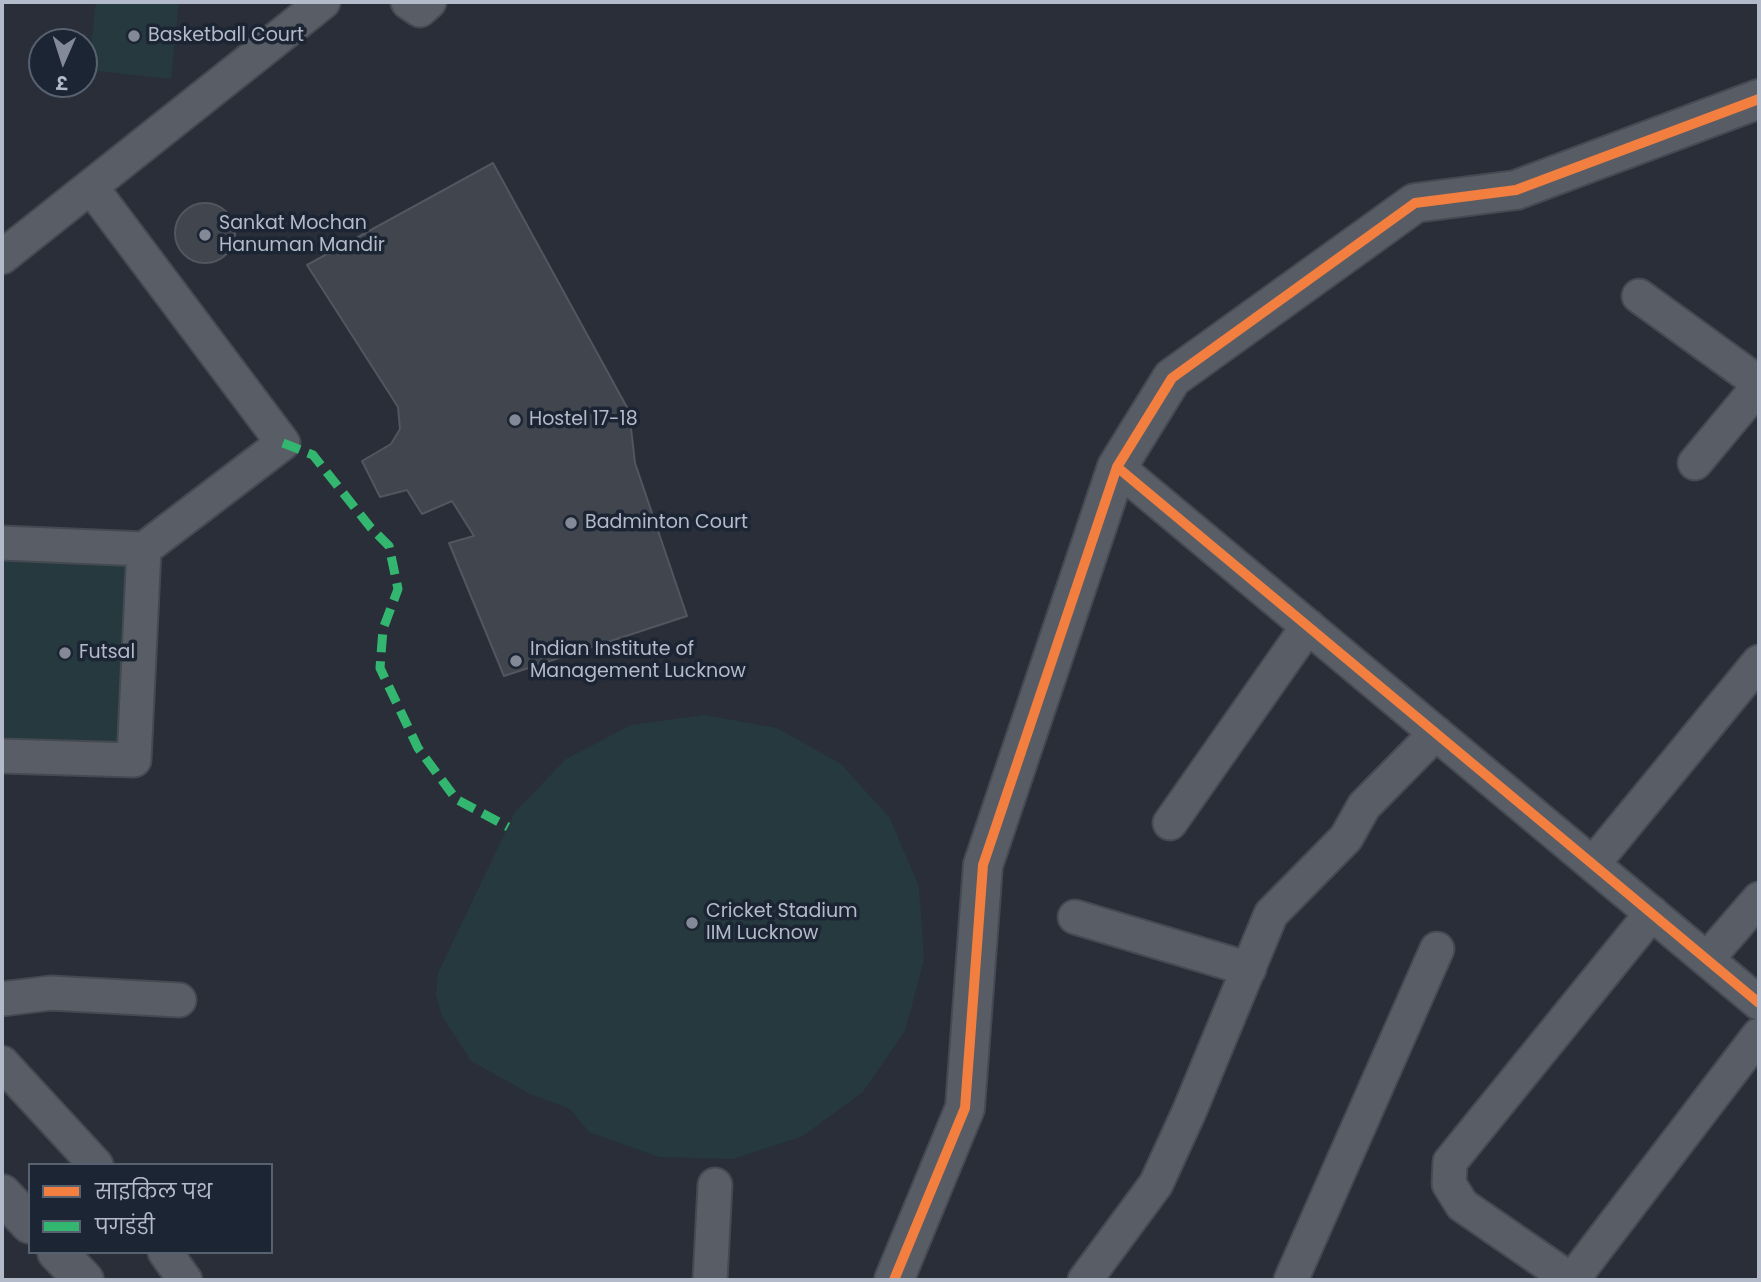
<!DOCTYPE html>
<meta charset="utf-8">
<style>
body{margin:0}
#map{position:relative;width:1761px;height:1282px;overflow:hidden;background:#292e38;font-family:Poppins,"Noto Sans Devanagari",sans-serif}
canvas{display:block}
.frame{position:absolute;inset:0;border:4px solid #b3bac9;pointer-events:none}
.legend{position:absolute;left:28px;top:1163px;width:245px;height:91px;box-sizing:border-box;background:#1c2533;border:2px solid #58616f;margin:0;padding:9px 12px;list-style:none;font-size:21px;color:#b3bac9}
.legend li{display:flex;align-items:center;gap:14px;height:35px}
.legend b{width:35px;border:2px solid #58616f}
.north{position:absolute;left:28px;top:28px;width:70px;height:70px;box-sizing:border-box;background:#1c2533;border:2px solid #58616f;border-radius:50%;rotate:183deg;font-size:19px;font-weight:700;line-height:28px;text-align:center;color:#b3bac9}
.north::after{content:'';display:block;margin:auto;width:24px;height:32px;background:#838996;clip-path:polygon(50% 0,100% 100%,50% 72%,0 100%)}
</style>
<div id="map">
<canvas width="1761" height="1282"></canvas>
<div class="frame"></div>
<ul class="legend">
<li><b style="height:9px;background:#f27e40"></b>साइकिल पथ</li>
<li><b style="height:9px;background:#33b770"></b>पगडंडी</li>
</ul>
<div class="north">उ</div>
</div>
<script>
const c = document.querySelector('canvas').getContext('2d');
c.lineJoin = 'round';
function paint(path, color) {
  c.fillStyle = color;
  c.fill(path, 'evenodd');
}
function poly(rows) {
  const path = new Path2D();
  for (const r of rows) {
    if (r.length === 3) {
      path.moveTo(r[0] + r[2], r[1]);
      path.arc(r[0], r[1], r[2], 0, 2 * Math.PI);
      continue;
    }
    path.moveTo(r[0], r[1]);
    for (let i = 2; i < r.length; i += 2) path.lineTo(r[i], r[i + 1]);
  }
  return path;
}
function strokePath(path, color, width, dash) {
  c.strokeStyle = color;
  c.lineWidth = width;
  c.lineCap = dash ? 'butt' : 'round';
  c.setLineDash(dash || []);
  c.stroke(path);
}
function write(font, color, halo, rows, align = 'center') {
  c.font = font + ' Poppins,sans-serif';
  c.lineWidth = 7;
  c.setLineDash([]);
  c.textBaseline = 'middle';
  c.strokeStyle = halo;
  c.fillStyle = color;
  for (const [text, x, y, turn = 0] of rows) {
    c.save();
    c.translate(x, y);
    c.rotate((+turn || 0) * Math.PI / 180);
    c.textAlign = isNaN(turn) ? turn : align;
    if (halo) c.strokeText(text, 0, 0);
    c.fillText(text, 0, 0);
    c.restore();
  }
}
paint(poly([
 [96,2,179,2,171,79,88,70],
 [2,555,132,560,123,749,2,745],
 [704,715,777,728,841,764,890,818,919,887,924,960,905,1031,863,1092,803,1136,733,1159,659,1157,589,1132,570,1109,530,1094,471,1061,442,1016,436,995,438,973,515,812,566,759,631,725]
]), '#26393e');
const building = poly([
 [493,163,629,411,635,463,687,616,504,676,449,543,474,536,452,501,422,514,407,490,380,497,362,461,391,444,400,429,398,407,307,265,493,163],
 [205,233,30]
]);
paint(building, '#41454e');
strokePath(building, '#51565f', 2);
const street = poly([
 [408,2,420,10,429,2],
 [2,257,323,2],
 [1639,296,1759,383],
 [1695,463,1759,386],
 [1117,467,1759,1003],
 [2,543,144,549,283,443,91,187],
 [2,756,134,760,144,549],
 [1170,823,1308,626],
 [1593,864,1759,662],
 [1075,917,1249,969],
 [1707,959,1759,899],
 [2,999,51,993,179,1000],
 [2,1063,96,1165],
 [165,1252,185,1280],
 [710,1280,715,1185],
 [1085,1280,1156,1184,1189,1112,1271,914,1346,838,1364,806,1436,733],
 [1291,1280,1437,949],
 [1571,1280,1462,1205,1449,1184,1450,1162,1652,913],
 [1572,1280,1759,1035]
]);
const secondary = poly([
 [2,1194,30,1224],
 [57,1252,84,1280],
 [894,1280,965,1108,983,865,1117,467,1172,378,1415,203,1516,190,1759,99]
]);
strokePath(street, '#454951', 37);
strokePath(secondary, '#454951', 42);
strokePath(street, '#595e66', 33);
strokePath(secondary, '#585c64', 38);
strokePath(poly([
 [283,443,313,455,371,528,389,546,398,589,383,629,380,668,418,748,456,799,508,827]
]), '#33b770', 9, [18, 9]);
strokePath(poly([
 [1117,467,1759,1003],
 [894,1280,965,1108,983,865,1117,467,1172,378,1415,203,1516,190,1759,99]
]), '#f27e40', 10);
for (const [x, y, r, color] of [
 [134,36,7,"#838996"],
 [205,235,7,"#838996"],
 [515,420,7,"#838996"],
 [571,523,7,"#838996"],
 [65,653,7,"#838996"],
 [516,661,7,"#838996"],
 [692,923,7,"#838996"]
]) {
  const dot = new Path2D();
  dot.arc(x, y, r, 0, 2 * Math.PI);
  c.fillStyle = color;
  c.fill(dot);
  strokePath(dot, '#1c2533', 2.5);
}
write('19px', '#b3bac9', '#1c2533', [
 ["Basketball Court",148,36],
 ["Sankat Mochan",219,224],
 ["Hanuman Mandir",219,246],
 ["Hostel 17-18",529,420],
 ["Badminton Court",585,523],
 ["Indian Institute of",530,650],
 ["Management Lucknow",530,672],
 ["Futsal",79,653],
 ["Cricket Stadium",706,912],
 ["IIM Lucknow",706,934]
], 'left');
</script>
